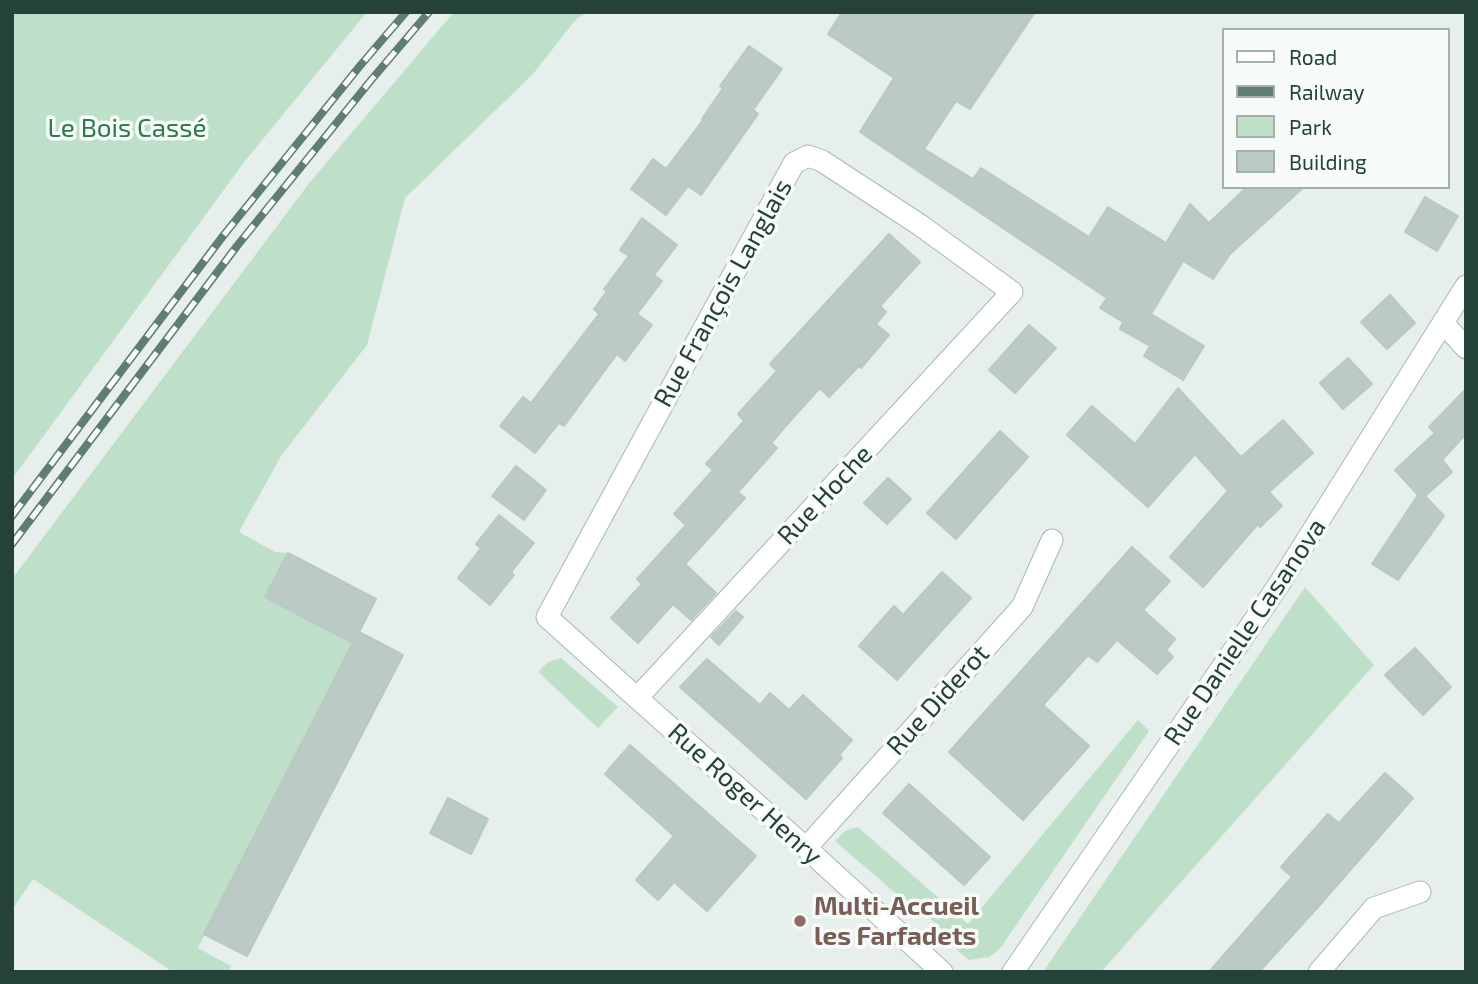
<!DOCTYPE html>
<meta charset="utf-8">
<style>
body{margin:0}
#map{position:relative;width:1478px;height:984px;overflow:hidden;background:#e6efeb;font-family:"Exo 2",sans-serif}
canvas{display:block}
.frame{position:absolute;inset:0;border:14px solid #24423a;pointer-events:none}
.legend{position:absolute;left:1222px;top:28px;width:228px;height:161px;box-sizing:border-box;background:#f7fbf9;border:2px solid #a3b1ad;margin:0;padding:9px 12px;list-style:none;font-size:21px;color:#24423a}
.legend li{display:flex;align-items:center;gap:14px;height:35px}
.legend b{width:35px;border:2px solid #a3b1ad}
</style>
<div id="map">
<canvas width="1478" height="984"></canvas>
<div class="frame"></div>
<ul class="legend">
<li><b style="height:9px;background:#fff"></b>Road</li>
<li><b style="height:9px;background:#5f7d75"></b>Railway</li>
<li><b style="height:19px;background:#bfe0c8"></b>Park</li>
<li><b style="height:19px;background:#bbcac4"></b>Building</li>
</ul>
</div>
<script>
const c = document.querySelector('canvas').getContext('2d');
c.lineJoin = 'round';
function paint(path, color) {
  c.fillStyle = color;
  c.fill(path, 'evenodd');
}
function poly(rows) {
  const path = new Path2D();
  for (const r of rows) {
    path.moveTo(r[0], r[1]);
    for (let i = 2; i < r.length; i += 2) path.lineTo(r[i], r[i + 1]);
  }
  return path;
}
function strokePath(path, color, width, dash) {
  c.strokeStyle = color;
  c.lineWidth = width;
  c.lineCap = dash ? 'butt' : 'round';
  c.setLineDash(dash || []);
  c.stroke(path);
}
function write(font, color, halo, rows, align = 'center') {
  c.font = font + ' "Exo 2",sans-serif';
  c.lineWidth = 7;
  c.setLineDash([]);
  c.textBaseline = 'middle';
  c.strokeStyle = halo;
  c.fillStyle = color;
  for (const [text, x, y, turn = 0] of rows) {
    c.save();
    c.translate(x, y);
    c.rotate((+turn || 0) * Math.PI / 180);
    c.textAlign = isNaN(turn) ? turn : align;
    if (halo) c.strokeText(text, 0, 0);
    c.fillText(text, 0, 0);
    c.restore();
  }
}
paint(poly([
 [12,12,367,12,245,161,12,479],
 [454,12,589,12,577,18,533,74,405,198,367,345,281,456,239,532,275,552,288,553,266,597,353,643,198,948,231,966,229,972,173,972,33,879,12,910,12,579,310,182],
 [1305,587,1374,665,1101,972,1043,972],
 [561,658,618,707,598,728,538,672,548,662],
 [1138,720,1149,731,999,950,989,957,969,960,957,950,945,932,924,913,921,915,835,841,845,831,858,827,968,924]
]), '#bfe0c8');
const building = poly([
 [842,12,1035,12,970,109,956,101,924,149,973,179,981,168,1089,237,1108,207,1166,243,1190,204,1209,223,1247,187,1304,187,1230,254,1213,279,1183,261,1151,314,1204,346,1183,380,1144,356,1150,346,1120,329,1123,322,1100,308,1107,298,860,132,894,78,828,34,842,12],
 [749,46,782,69,753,110,758,114,701,195,688,186,666,215,631,189,653,159,666,169,703,120,702,119,723,88,720,86,749,46],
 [1425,197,1458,216,1437,251,1405,232,1425,197],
 [642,218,677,245,654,275,662,281,637,314,652,325,625,361,617,354,564,426,559,423,535,453,500,426,523,397,531,403,599,314,594,309,607,291,604,289,629,256,620,250,642,218],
 [889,234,920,262,880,306,886,312,876,324,889,335,861,368,859,366,829,397,820,388,790,421,771,443,777,448,738,492,745,498,685,564,716,593,691,620,673,604,638,643,611,618,642,584,637,579,686,525,674,514,713,470,706,464,744,421,738,414,777,371,770,364,889,234],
 [1390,295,1415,323,1387,349,1361,322,1390,295],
 [1029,325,1056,348,1015,393,989,370,1029,325],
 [1348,358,1372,384,1343,409,1320,383,1348,358],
 [1178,388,1241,457,1283,420,1313,453,1269,492,1282,506,1260,527,1258,524,1203,587,1170,557,1228,491,1195,454,1148,507,1067,435,1092,406,1135,444,1178,388],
 [1466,389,1466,434,1442,460,1452,472,1425,496,1444,516,1398,580,1372,564,1418,495,1395,470,1435,433,1429,427,1466,389],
 [1000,431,1028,457,956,539,927,513,1000,431],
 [516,466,546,490,524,520,492,496,516,466],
 [888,478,911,499,887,524,864,503,888,478],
 [499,515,534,543,511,572,514,575,490,605,458,578,481,548,476,544,499,515],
 [1132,547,1170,581,1143,610,1175,639,1166,650,1173,657,1157,674,1117,640,1097,662,1088,655,1043,705,1089,746,1023,820,949,752,1132,547],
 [288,553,376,599,359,632,403,655,247,956,204,934,353,643,265,597,288,553],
 [942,572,971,598,897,680,859,646,894,606,903,615,942,572],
 [736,611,743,617,719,645,711,637,736,611],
 [1415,648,1451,687,1423,715,1385,675,1415,648],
 [707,659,760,705,770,693,789,710,803,695,852,740,839,755,842,758,806,799,680,687,707,659],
 [630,745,756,856,707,911,674,882,658,900,636,880,674,836,605,774,630,745],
 [1385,773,1413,798,1318,907,1259,972,1209,972,1292,877,1281,867,1328,814,1339,823,1385,773],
 [909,784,990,857,964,885,883,813,909,784],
 [448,798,488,819,471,854,430,833,448,798]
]);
paint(building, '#bbcac4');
strokePath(building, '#b8c9c2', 2);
const street = poly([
 [1444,324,1466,348],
 [637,698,1012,292,920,225,822,161,808,156,794,163,547,617,637,698,806,848,942,972],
 [806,848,1022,607,1052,540],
 [1013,972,1278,586,1466,286],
 [1319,972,1374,908,1420,892]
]);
strokePath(street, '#a8b8b2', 23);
strokePath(street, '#fff', 21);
const rail = poly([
 [12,516,223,236,359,67,406,12],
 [12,544,237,246,372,79,429,12]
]);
strokePath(rail, '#5f7d75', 8);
strokePath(rail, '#f7fbf9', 5, [16]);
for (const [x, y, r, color] of [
 [800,921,7,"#8d6e63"]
]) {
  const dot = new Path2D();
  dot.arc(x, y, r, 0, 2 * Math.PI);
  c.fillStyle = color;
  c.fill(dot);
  strokePath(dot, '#f7fbf9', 2.5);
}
write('26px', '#2d7a4b', '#f7fbf9', [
 ["Le Bois Cassé",127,128]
]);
write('26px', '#24423a', '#f7fbf9', [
 ["Rue François Langlais",723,293,-61],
 ["Rue Hoche",825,495,-47],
 ["Rue Danielle Casanova",1245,632,-56],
 ["Rue Diderot",938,700,-48],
 ["Rue Roger Henry",745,794,42]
]);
write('bold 26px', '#785e54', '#f7fbf9', [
 ["Multi-Accueil",814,906],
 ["les Farfadets",814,936]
], 'left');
</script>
